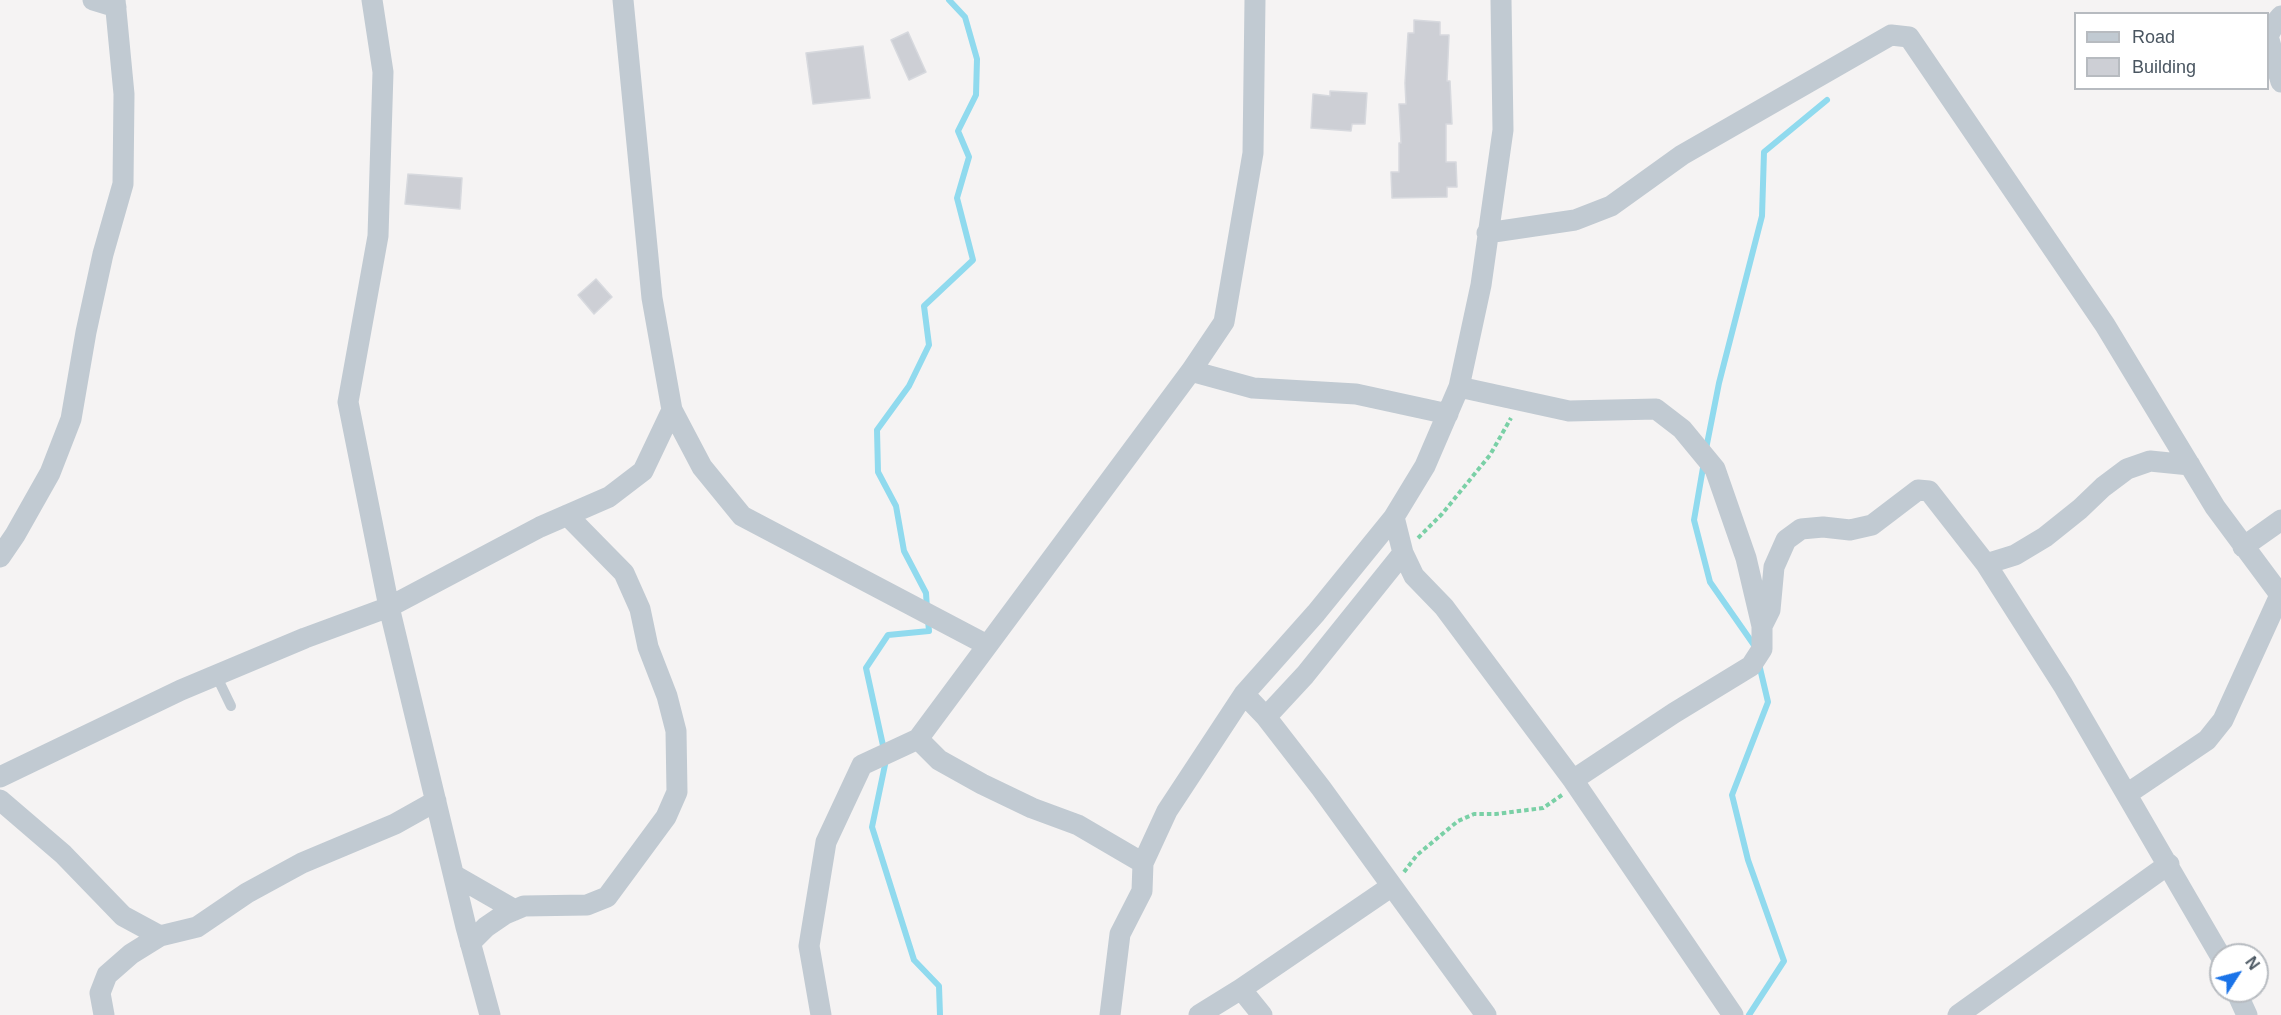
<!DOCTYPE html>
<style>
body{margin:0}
#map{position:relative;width:2281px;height:1015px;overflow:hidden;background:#f5f3f3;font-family:Arial,sans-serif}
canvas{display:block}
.legend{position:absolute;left:2074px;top:12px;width:195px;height:78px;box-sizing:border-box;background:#fff;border:2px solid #b7bbc0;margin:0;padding:8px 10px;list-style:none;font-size:18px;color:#4a5661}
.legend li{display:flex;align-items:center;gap:12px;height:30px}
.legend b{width:30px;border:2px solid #b7bbc0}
.north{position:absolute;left:2209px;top:943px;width:60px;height:60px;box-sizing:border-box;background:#fff;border:2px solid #b7bbc0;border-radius:50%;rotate:54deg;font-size:16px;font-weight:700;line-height:24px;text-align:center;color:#4a5661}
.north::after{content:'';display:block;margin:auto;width:21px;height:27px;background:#1a73e8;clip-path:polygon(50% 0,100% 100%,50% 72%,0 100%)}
</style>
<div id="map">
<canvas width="2281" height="1015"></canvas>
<ul class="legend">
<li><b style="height:8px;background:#c1cad2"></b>Road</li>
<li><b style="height:16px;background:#cdcfd5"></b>Building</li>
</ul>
<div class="north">N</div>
</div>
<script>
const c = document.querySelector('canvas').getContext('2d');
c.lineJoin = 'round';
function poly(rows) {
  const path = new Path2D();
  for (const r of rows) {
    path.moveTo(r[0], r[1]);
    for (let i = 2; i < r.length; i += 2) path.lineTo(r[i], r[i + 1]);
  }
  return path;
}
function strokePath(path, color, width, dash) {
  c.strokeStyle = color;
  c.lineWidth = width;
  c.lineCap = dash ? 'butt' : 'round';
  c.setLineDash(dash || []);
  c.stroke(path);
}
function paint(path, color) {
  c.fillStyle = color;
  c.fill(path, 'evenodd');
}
strokePath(poly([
 [1706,449,1719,383,1762,216,1764,152,1827,100],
 [1704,462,1694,520,1710,582,1756,648],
 [927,609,926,593,904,551,896,506,878,472,877,430,909,386,929,345,924,306,973,260,957,198,969,157,958,131,976,95,977,59,965,17,949,0],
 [884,750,866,668,888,635,929,631,928,620],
 [886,760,872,827,914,960,939,986,940,1015],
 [1749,1015,1784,961,1748,860,1732,795,1768,702,1759,664]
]), '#90daee', 6);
const building = poly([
 [1414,20,1440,22,1440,35,1449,35,1447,81,1450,81,1452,124,1446,124,1446,162,1456,162,1457,187,1447,187,1447,197,1392,198,1391,172,1399,172,1399,143,1401,143,1399,104,1406,104,1405,83,1408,33,1414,33,1414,20],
 [908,32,926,72,909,80,891,40,908,32],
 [863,46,870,98,813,104,806,53,863,46],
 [1330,91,1367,93,1365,124,1352,124,1351,131,1311,128,1313,94,1330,96,1330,91],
 [408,174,462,178,460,209,405,204,408,174],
 [596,279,612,297,594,314,578,295,596,279]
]);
paint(building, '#cdcfd5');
strokePath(building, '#d7d9de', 1.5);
strokePath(poly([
 [1418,538,1442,514,1490,455,1511,418],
 [1404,872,1417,855,1458,821,1474,814,1496,814,1543,808,1562,795]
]), '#7ad0a6', 4, [4.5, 3]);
strokePath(poly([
 [216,675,231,706]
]), '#c1cad2', 10);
strokePath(poly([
 [93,0,116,7],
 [372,0,383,72,378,236,348,402,389,607,466,927,490,1015],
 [623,0,652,298,672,410,702,467,742,516,987,645],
 [2281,16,2275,23,2268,36,2281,82],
 [1487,233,1575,220,1611,206,1682,155,1891,35,1909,37,2105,325,2215,507,2281,596],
 [1191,371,1253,388,1356,394,1448,414],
 [1459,387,1569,411,1656,409,1682,429,1715,469,1746,558,1762,626,1762,649,1751,666,1674,713,1573,780],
 [1394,517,1403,553,1414,576,1444,607,1573,780,1733,1015],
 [2243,547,2281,520],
 [0,557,15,535,50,473,71,419,86,332,103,254,123,184,124,94,115,0],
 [1986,564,2015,555,2045,537,2080,509,2103,487,2127,469,2150,461,2190,465],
 [1762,626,1770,610,1774,567,1786,540,1801,529,1823,527,1850,530,1872,525,1918,490,1929,491,1986,564,2063,685,2221,957],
 [1244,694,1266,717,1321,788,1392,886],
 [1266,717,1305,675,1403,553],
 [918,739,939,760,982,784,1032,808,1078,825,1143,863],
 [0,777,181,690,305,638,389,607,540,527,609,497,643,471,672,410],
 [2127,794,2207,740,2223,720,2280,595],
 [0,800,63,854,123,916,160,936,197,927,247,893,302,863,395,824,436,801],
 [454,875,515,910],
 [470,943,486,927,505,914,524,906,587,905,607,897,666,817,677,792,676,731,667,696,648,647,640,609,624,573,567,515],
 [1241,989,1392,886,1486,1015],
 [2236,991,2247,1015],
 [104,1015,100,993,107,975,131,954,160,936],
 [821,1015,809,946,826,842,862,765,918,739,1191,371,1224,322,1253,153,1255,0],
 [1110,1015,1120,934,1142,891,1143,863,1167,811,1244,694,1316,613,1394,517,1425,466,1459,387,1481,285,1503,130,1501,0],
 [1199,1015,1241,989,1262,1015],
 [1958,1015,2169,864]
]), '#c1cad2', 21);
</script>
